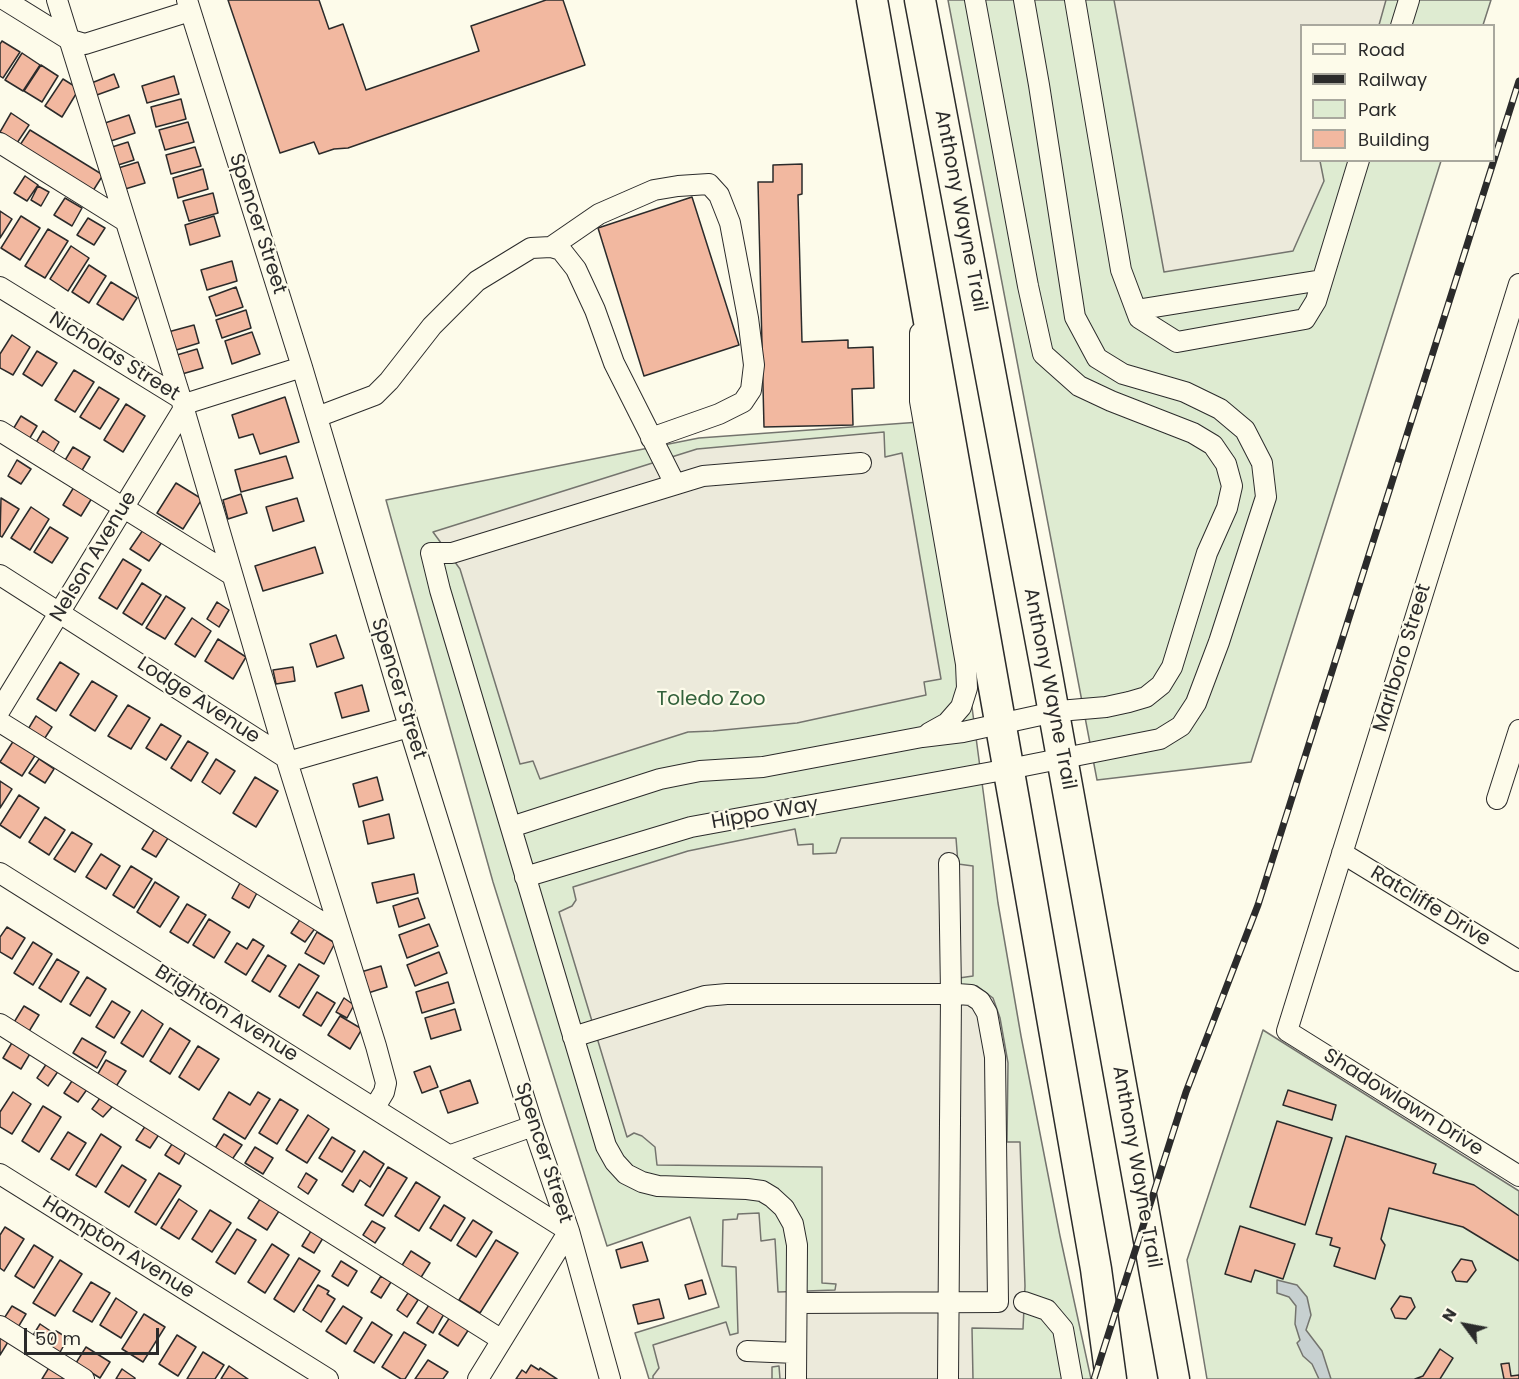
<!DOCTYPE html>
<style>
body{margin:0}
#map{position:relative;width:1519px;height:1379px;overflow:hidden;background:#fdfbea;font-family:Poppins,sans-serif}
canvas{display:block}
.legend{position:absolute;left:1300px;top:24px;width:195px;height:138px;box-sizing:border-box;background:#fdfbea;border:2px solid #a9a89e;margin:0;padding:8px 10px;list-style:none;font-size:18px;color:#2b2b2b}
.legend li{display:flex;align-items:center;gap:12px;height:30px}
.legend b{width:30px;border:2px solid #a9a89e}
.north{position:absolute;left:1435px;top:1295px;width:60px;height:60px;-webkit-text-stroke:4px #fdfbea;paint-order:stroke;rotate:302deg;font-size:16px;font-weight:700;line-height:24px;text-align:center;color:#2b2b2b}
.north::after{content:'';display:block;margin:auto;width:21px;height:27px;background:#2b2b2b;clip-path:polygon(50% 0,100% 100%,50% 72%,0 100%)}
.scale{position:absolute;left:24px;top:1328px;width:135px;height:27px;box-sizing:border-box;border:3px solid #2b2b2b;border-top:0;padding-left:8px;font-size:18px;line-height:21px;white-space:nowrap;color:#2b2b2b;-webkit-text-stroke:4px #fdfbea;paint-order:stroke}
</style>
<div id="map">
<canvas width="1519" height="1379"></canvas>
<ul class="legend">
<li><b style="height:8px;background:#fdfbea"></b>Road</li>
<li><b style="height:8px;background:#2b2b2b"></b>Railway</li>
<li><b style="height:16px;background:#deebd1"></b>Park</li>
<li><b style="height:16px;background:#f2b8a0"></b>Building</li>
</ul>
<div class="north">N</div>
<div class="scale">50 m</div>
</div>
<script>
const c = document.querySelector('canvas').getContext('2d');
c.lineJoin = 'round';
function paint(path, color) {
  c.fillStyle = color;
  c.fill(path, 'evenodd');
}
function poly(rows) {
  const path = new Path2D();
  for (const r of rows) {
    path.moveTo(r[0], r[1]);
    for (let i = 2; i < r.length; i += 2) path.lineTo(r[i], r[i + 1]);
  }
  return path;
}
function strokePath(path, color, width, dash) {
  c.strokeStyle = color;
  c.lineWidth = width;
  c.lineCap = dash ? 'butt' : 'round';
  c.setLineDash(dash || []);
  c.stroke(path);
}
function write(font, color, halo, rows, align = 'center') {
  c.font = font + ' Poppins,sans-serif';
  c.lineWidth = 4.5;
  c.setLineDash([]);
  c.textBaseline = 'middle';
  c.strokeStyle = halo;
  c.fillStyle = color;
  for (const [text, x, y, turn = 0] of rows) {
    c.save();
    c.translate(x, y);
    c.rotate((+turn || 0) * Math.PI / 180);
    c.textAlign = isNaN(turn) ? turn : align;
    if (halo) c.strokeText(text, 0, 0);
    c.fillText(text, 0, 0);
    c.restore();
  }
}
const green = poly([
 [948,0,1491,0,1483,25,1302,26,1302,160,1441,161,1251,762,1097,780,948,0],
 [934,421,998,903,1021,1036,1060,1236,1091,1379,649,1379,635,1333,719,1307,690,1217,607,1246,493,882,386,500,699,438,934,421],
 [1263,1030,1519,1191,1519,1379,1207,1379,1187,1260,1263,1030]
]);
paint(green, '#deebd1');
strokePath(green, '#74746e', 1.5);
const parking = poly([
 [1114,0,1386,0,1379,25,1302,26,1302,160,1320,161,1324,181,1293,251,1164,272,1114,0],
 [884,432,885,457,902,453,941,679,924,682,926,695,797,723,713,731,688,732,540,779,533,761,520,764,460,569,433,532,697,449,884,432],
 [795,829,798,845,813,844,813,854,836,853,841,838,956,838,958,864,973,866,973,976,959,978,958,984,977,986,993,998,1000,1018,1008,1063,1007,1142,1020,1142,1025,1286,1023,1329,972,1328,973,1379,780,1379,779,1366,772,1367,772,1379,653,1379,653,1376,659,1368,653,1345,726,1322,730,1335,738,1333,736,1267,722,1266,723,1220,737,1219,738,1214,759,1213,761,1241,775,1239,778,1292,835,1290,836,1284,822,1283,822,1167,657,1165,655,1147,642,1136,634,1133,627,1137,559,912,572,906,576,900,573,887,688,851,795,829]
]);
paint(parking, '#eceadb');
strokePath(parking, '#74746e', 1.5);
const water = poly([
 [1277,1280,1297,1285,1307,1297,1311,1315,1306,1330,1322,1351,1331,1379,1319,1379,1312,1364,1303,1356,1297,1343,1300,1340,1295,1324,1296,1306,1289,1297,1277,1293,1277,1280]
]);
paint(water, '#c7d0d0');
strokePath(water, '#74746e', 1.5);
const building = poly([
 [228,0,319,0,329,29,343,24,366,90,479,51,471,26,546,0,563,0,585,65,348,148,334,149,319,154,314,142,280,153,228,0],
 [2,41,20,52,3,78,0,76,0,44,2,41],
 [22,53,40,65,23,91,5,80,22,53],
 [41,65,58,76,42,102,24,91,41,65],
 [114,74,119,87,94,96,89,84,114,74],
 [174,76,179,94,147,103,142,86,174,76],
 [63,79,79,89,62,117,45,106,63,79],
 [181,99,186,119,156,127,151,107,181,99],
 [11,113,29,125,17,143,0,132,11,113],
 [129,115,135,133,108,142,102,124,129,115],
 [188,122,194,142,165,150,159,130,188,122],
 [30,130,103,175,91,194,18,148,30,130],
 [128,142,134,160,115,166,109,148,128,142],
 [195,147,201,166,171,174,166,155,195,147],
 [138,162,145,183,122,190,115,169,138,162],
 [802,164,802,194,798,195,802,342,848,340,848,348,873,347,874,388,852,389,853,425,764,427,758,182,773,182,773,165,802,164],
 [203,169,208,189,178,198,173,178,203,169],
 [25,176,38,185,27,201,14,193,25,176],
 [38,186,49,192,41,206,31,200,38,186],
 [213,193,218,213,189,221,183,201,213,193],
 [692,197,739,345,644,376,598,228,692,197],
 [65,198,82,208,72,226,54,215,65,198],
 [0,211,12,219,0,238,0,211],
 [21,216,40,228,20,260,1,248,21,216],
 [214,216,220,236,190,245,185,225,214,216],
 [88,218,105,228,94,245,77,235,88,218],
 [48,229,68,241,45,278,25,266,48,229],
 [71,246,89,258,68,291,50,279,71,246],
 [232,261,237,281,207,290,201,270,232,261],
 [89,265,106,276,89,303,72,292,89,265],
 [111,282,137,298,123,320,97,304,111,282],
 [236,287,243,307,216,316,209,297,236,287],
 [246,310,251,328,222,338,216,320,246,310],
 [194,325,199,343,173,351,168,332,194,325],
 [252,332,260,354,232,364,225,341,252,332],
 [12,335,30,347,13,375,0,368,0,354,12,335],
 [197,349,203,368,182,374,177,355,197,349],
 [37,351,57,363,42,386,23,374,37,351],
 [74,370,94,382,75,412,55,400,74,370],
 [99,387,119,399,100,429,80,417,99,387],
 [285,397,299,442,260,454,253,434,239,438,232,415,285,397],
 [126,404,145,416,123,452,104,440,126,404],
 [21,416,37,426,28,441,12,431,21,416],
 [43,431,59,442,51,456,34,446,43,431],
 [73,447,90,457,81,472,64,462,73,447],
 [286,456,293,478,241,492,235,470,286,456],
 [17,460,31,469,21,484,8,476,17,460],
 [176,483,202,499,183,529,157,513,176,483],
 [74,487,92,498,81,516,63,505,74,487],
 [241,494,247,513,228,519,223,500,241,494],
 [1,498,19,509,2,537,0,536,1,498],
 [297,498,304,521,273,531,266,507,297,498],
 [31,507,49,519,30,550,11,538,31,507],
 [50,527,68,538,52,563,34,552,50,527],
 [143,530,162,542,149,561,130,549,143,530],
 [315,547,323,573,263,591,255,566,315,547],
 [123,559,141,570,117,609,99,598,123,559],
 [142,583,161,595,142,625,123,613,142,583],
 [166,596,185,608,165,639,146,628,166,596],
 [217,602,229,610,219,627,207,619,217,602],
 [192,618,211,631,195,657,175,644,192,618],
 [336,635,344,658,317,667,310,644,336,635],
 [218,639,246,657,233,679,205,661,218,639],
 [60,662,79,674,56,711,37,699,60,662],
 [293,667,295,681,276,684,273,670,293,667],
 [92,681,117,696,95,731,70,715,92,681],
 [362,685,369,711,342,718,335,693,362,685],
 [128,705,150,718,131,749,108,736,128,705],
 [36,716,52,727,43,741,27,731,36,716],
 [161,724,181,736,166,760,146,748,161,724],
 [14,740,36,754,22,776,0,762,14,740],
 [188,741,208,753,191,781,171,768,188,741],
 [39,759,54,769,45,783,29,773,39,759],
 [216,759,235,771,220,794,202,782,216,759],
 [255,777,278,791,256,827,233,813,255,777],
 [377,777,383,800,359,807,353,784,377,777],
 [0,781,12,789,0,808,0,781],
 [19,795,39,808,20,838,0,825,19,795],
 [389,814,394,838,368,844,363,821,389,814],
 [45,817,65,830,49,855,29,842,45,817],
 [154,830,168,838,156,857,142,849,154,830],
 [72,832,92,844,75,872,54,859,72,832],
 [101,854,120,866,106,889,86,877,101,854],
 [131,866,152,879,134,908,113,895,131,866],
 [414,874,418,893,377,903,372,883,414,874],
 [241,881,258,891,249,908,232,898,241,881],
 [155,882,179,897,160,927,137,912,155,882],
 [418,898,425,918,399,927,393,906,418,898],
 [187,904,206,915,188,943,170,932,187,904],
 [301,918,316,927,305,942,291,933,301,918],
 [209,919,230,932,214,958,193,945,209,919],
 [429,924,438,946,407,958,399,935,429,924],
 [7,927,25,938,12,959,0,952,0,937,7,927],
 [317,932,335,943,324,964,305,953,317,932],
 [253,939,264,946,246,975,225,962,237,943,247,949,253,939],
 [33,942,52,954,33,985,14,973,33,942],
 [439,952,447,973,415,986,407,965,439,952],
 [268,955,286,966,270,992,252,981,268,955],
 [57,959,79,972,61,1002,39,988,57,959],
 [299,964,319,976,299,1008,279,996,299,964],
 [381,966,387,987,368,993,361,972,381,966],
 [87,977,106,989,90,1016,70,1004,87,977],
 [448,982,454,1003,422,1013,416,992,448,982],
 [317,992,335,1003,321,1026,303,1015,317,992],
 [344,998,354,1005,347,1018,336,1012,344,998],
 [112,1001,130,1012,114,1038,96,1027,112,1001],
 [24,1006,39,1015,28,1033,13,1024,24,1006],
 [455,1009,461,1030,431,1039,425,1018,455,1009],
 [142,1010,163,1024,143,1057,121,1043,142,1010],
 [340,1016,362,1029,350,1049,328,1035,340,1016],
 [170,1028,190,1041,170,1074,150,1061,170,1028],
 [82,1038,106,1052,97,1068,73,1053,82,1038],
 [13,1041,31,1052,21,1069,3,1058,13,1041],
 [198,1046,219,1059,199,1090,179,1077,198,1046],
 [106,1060,126,1071,115,1088,96,1077,106,1060],
 [47,1063,59,1070,48,1086,37,1078,47,1063],
 [430,1066,438,1087,422,1093,414,1072,430,1066],
 [74,1078,88,1088,78,1102,64,1093,74,1078],
 [470,1080,478,1103,448,1113,440,1091,470,1080],
 [1288,1090,1336,1105,1332,1120,1283,1105,1288,1090],
 [13,1092,31,1104,12,1134,0,1127,0,1112,13,1092],
 [229,1092,250,1105,258,1092,270,1099,245,1139,213,1119,229,1092],
 [100,1098,112,1107,103,1117,92,1109,100,1098],
 [280,1099,298,1110,277,1144,259,1133,280,1099],
 [43,1106,61,1117,39,1152,22,1141,43,1106],
 [308,1115,329,1129,307,1163,286,1150,308,1115],
 [1277,1121,1332,1138,1305,1225,1250,1207,1277,1121],
 [146,1125,160,1133,150,1148,136,1140,146,1125],
 [68,1132,86,1143,69,1170,51,1159,68,1132],
 [101,1134,121,1147,96,1187,76,1175,101,1134],
 [224,1134,242,1145,231,1161,214,1150,224,1134],
 [1346,1136,1436,1164,1433,1173,1474,1185,1519,1216,1519,1261,1463,1227,1389,1208,1381,1239,1385,1245,1375,1279,1334,1266,1340,1248,1330,1245,1332,1238,1316,1234,1346,1136],
 [332,1137,355,1151,342,1172,319,1158,332,1137],
 [172,1144,186,1152,179,1164,165,1155,172,1144],
 [255,1147,273,1158,263,1174,245,1163,255,1147],
 [364,1151,384,1164,370,1187,360,1180,353,1192,342,1185,364,1151],
 [122,1165,146,1180,129,1207,105,1192,122,1165],
 [388,1167,407,1178,383,1216,365,1205,388,1167],
 [159,1173,181,1186,156,1225,135,1212,159,1173],
 [306,1173,317,1180,308,1194,298,1187,306,1173],
 [416,1182,440,1197,419,1231,395,1216,416,1182],
 [179,1199,197,1211,179,1239,161,1228,179,1199],
 [260,1199,279,1211,267,1230,248,1218,260,1199],
 [444,1205,465,1218,451,1241,430,1228,444,1205],
 [210,1210,231,1223,212,1252,192,1239,210,1210],
 [473,1220,492,1232,476,1257,457,1245,473,1220],
 [372,1221,385,1228,375,1243,363,1235,372,1221],
 [1240,1226,1295,1244,1283,1279,1255,1270,1251,1282,1225,1274,1240,1226],
 [5,1227,24,1239,4,1271,0,1268,0,1235,5,1227],
 [237,1229,256,1240,235,1274,216,1262,237,1229],
 [311,1231,323,1238,314,1253,302,1246,311,1231],
 [496,1240,518,1253,480,1313,459,1300,496,1240],
 [642,1242,648,1261,621,1268,616,1250,642,1242],
 [272,1244,289,1255,265,1293,248,1282,272,1244],
 [34,1245,53,1257,34,1288,15,1276,34,1245],
 [411,1251,430,1263,420,1279,401,1267,411,1251],
 [299,1258,320,1271,294,1312,274,1299,299,1258],
 [1461,1259,1472,1261,1476,1270,1467,1282,1456,1281,1452,1272,1461,1259],
 [60,1260,82,1274,55,1316,33,1303,60,1260],
 [341,1261,357,1271,348,1286,332,1276,341,1261],
 [381,1276,391,1282,381,1298,371,1292,381,1276],
 [702,1280,706,1294,689,1299,685,1285,702,1280],
 [91,1282,110,1293,92,1322,73,1311,91,1282],
 [318,1285,329,1291,327,1294,335,1299,321,1322,303,1310,318,1285],
 [408,1293,418,1300,407,1317,397,1310,408,1293],
 [1400,1296,1411,1298,1415,1307,1406,1319,1395,1318,1391,1309,1400,1296],
 [116,1298,137,1312,121,1338,100,1325,116,1298],
 [659,1299,664,1318,638,1324,633,1305,659,1299],
 [429,1305,444,1314,433,1333,417,1323,429,1305],
 [12,1306,26,1314,17,1329,3,1320,12,1306],
 [343,1306,362,1318,346,1344,326,1331,343,1306],
 [144,1314,165,1327,143,1362,122,1349,144,1314],
 [450,1317,469,1329,458,1346,439,1334,450,1317],
 [372,1322,392,1335,374,1363,354,1351,372,1322],
 [40,1324,52,1332,44,1345,32,1337,40,1324],
 [56,1331,68,1338,59,1354,47,1347,56,1331],
 [404,1332,426,1345,405,1379,401,1379,382,1367,404,1332],
 [177,1335,196,1347,178,1376,159,1364,177,1335],
 [0,1337,8,1342,0,1355,0,1337],
 [86,1347,110,1362,100,1378,76,1363,86,1347],
 [1440,1349,1453,1358,1440,1379,1415,1379,1423,1376,1440,1349],
 [203,1352,224,1365,215,1379,187,1379,203,1352],
 [428,1360,448,1372,443,1379,415,1379,428,1360],
 [1509,1363,1511,1376,1519,1375,1519,1379,1504,1379,1501,1364,1509,1363],
 [531,1365,539,1370,540,1368,557,1379,516,1379,522,1370,526,1373,531,1365],
 [50,1366,65,1374,62,1379,42,1379,50,1366],
 [229,1366,248,1379,221,1379,229,1366],
 [122,1369,135,1378,135,1379,116,1379,122,1369]
]);
paint(building, '#f2b8a0');
strokePath(building, '#2b2b2b', 1.5);
const minor = poly([
 [5,0,68,39,85,44,190,11],
 [57,0,181,399,286,758,376,1046,386,1083,384,1092,375,1107],
 [187,0,302,367,409,727,533,1126,569,1231,610,1379],
 [1075,0,1121,270,1139,318,1177,342,1305,319,1316,301,1359,160],
 [1401,26,1409,0],
 [0,143,125,221],
 [551,247,599,214,654,190,678,186,709,184,719,195,730,223,748,318,754,365,751,390,743,402,719,414,651,438],
 [1519,284,1287,1031,1519,1176],
 [0,287,188,403,302,367],
 [1136,310,1322,280],
 [920,333,920,401,966,664,967,688,961,707,947,723,929,733],
 [317,417,375,395,389,381,432,326,477,281,531,248,551,247,561,250,576,269,595,310,614,363,675,484],
 [0,431,232,575],
 [0,575,291,761,409,727],
 [0,710,186,405],
 [0,722,341,934],
 [1497,799,1519,730],
 [511,827,660,779,700,771,763,767,922,737,963,732,1059,711,1106,707,1129,702,1146,697,1161,685,1172,667,1207,553,1227,508,1232,486,1226,464,1213,445,1193,433,1111,401,1079,386,1043,354,1028,286,975,0],
 [1342,853,1519,961],
 [0,873,569,1231],
 [525,877,691,827,1009,769,1160,739,1181,726,1196,703,1219,642,1266,497,1262,463,1245,430,1220,409,1185,392,1123,374,1097,358,1075,317,1039,85,1024,0],
 [0,1024,502,1340],
 [573,1037,705,996,727,994,957,994,971,995,980,1001,987,1013,995,1057,998,1302,797,1303],
 [451,1155,533,1126],
 [0,1174,328,1379],
 [1024,1302,1047,1310,1063,1329,1072,1379],
 [0,1326,84,1379],
 [747,1351,796,1353],
 [478,1379,569,1231],
 [796,1379,797,1245,793,1224,784,1208,772,1197,762,1191,747,1189,658,1186,642,1182,626,1174,615,1162,606,1146,440,590,431,553,452,553,703,476,861,463],
 [948,1379,951,994,949,863]
]);
const highway = poly([
 [872,0,1014,800,1096,1269,1111,1379],
 [920,0,1046,669,1174,1379]
]);
strokePath(minor, '#2b2b2b', 22);
strokePath(highway, '#2b2b2b', 33);
strokePath(minor, '#fdfbea', 20);
strokePath(highway, '#fdfbea', 30);
const rail = poly([
 [1094,1379,1186,1092,1258,905,1519,81]
]);
strokePath(rail, '#2b2b2b', 7);
strokePath(rail, '#fdfbea', 4.5, [14]);
write('20px', '#2b2b2b', '#fdfbea', [
 ["Anthony Wayne Trail",960,211,79],
 ["Spencer Street",257,224,72],
 ["Nicholas Street",114,357,32],
 ["Nelson Avenue",94,557,-59],
 ["Marlboro Street",1403,658,-73],
 ["Spencer Street",398,689,73],
 ["Anthony Wayne Trail",1049,689,79],
 ["Lodge Avenue",198,701,33],
 ["Hippo Way",765,814,-10],
 ["Ratcliffe Drive",1430,907,31],
 ["Brighton Avenue",226,1014,32],
 ["Shadowlawn Drive",1403,1103,32],
 ["Spencer Street",543,1153,72],
 ["Anthony Wayne Trail",1136,1167,80],
 ["Hampton Avenue",118,1248,32]
]);
write('20px', '#34623c', '#fdfbea', [
 ["Toledo Zoo",711,700]
]);
</script>
